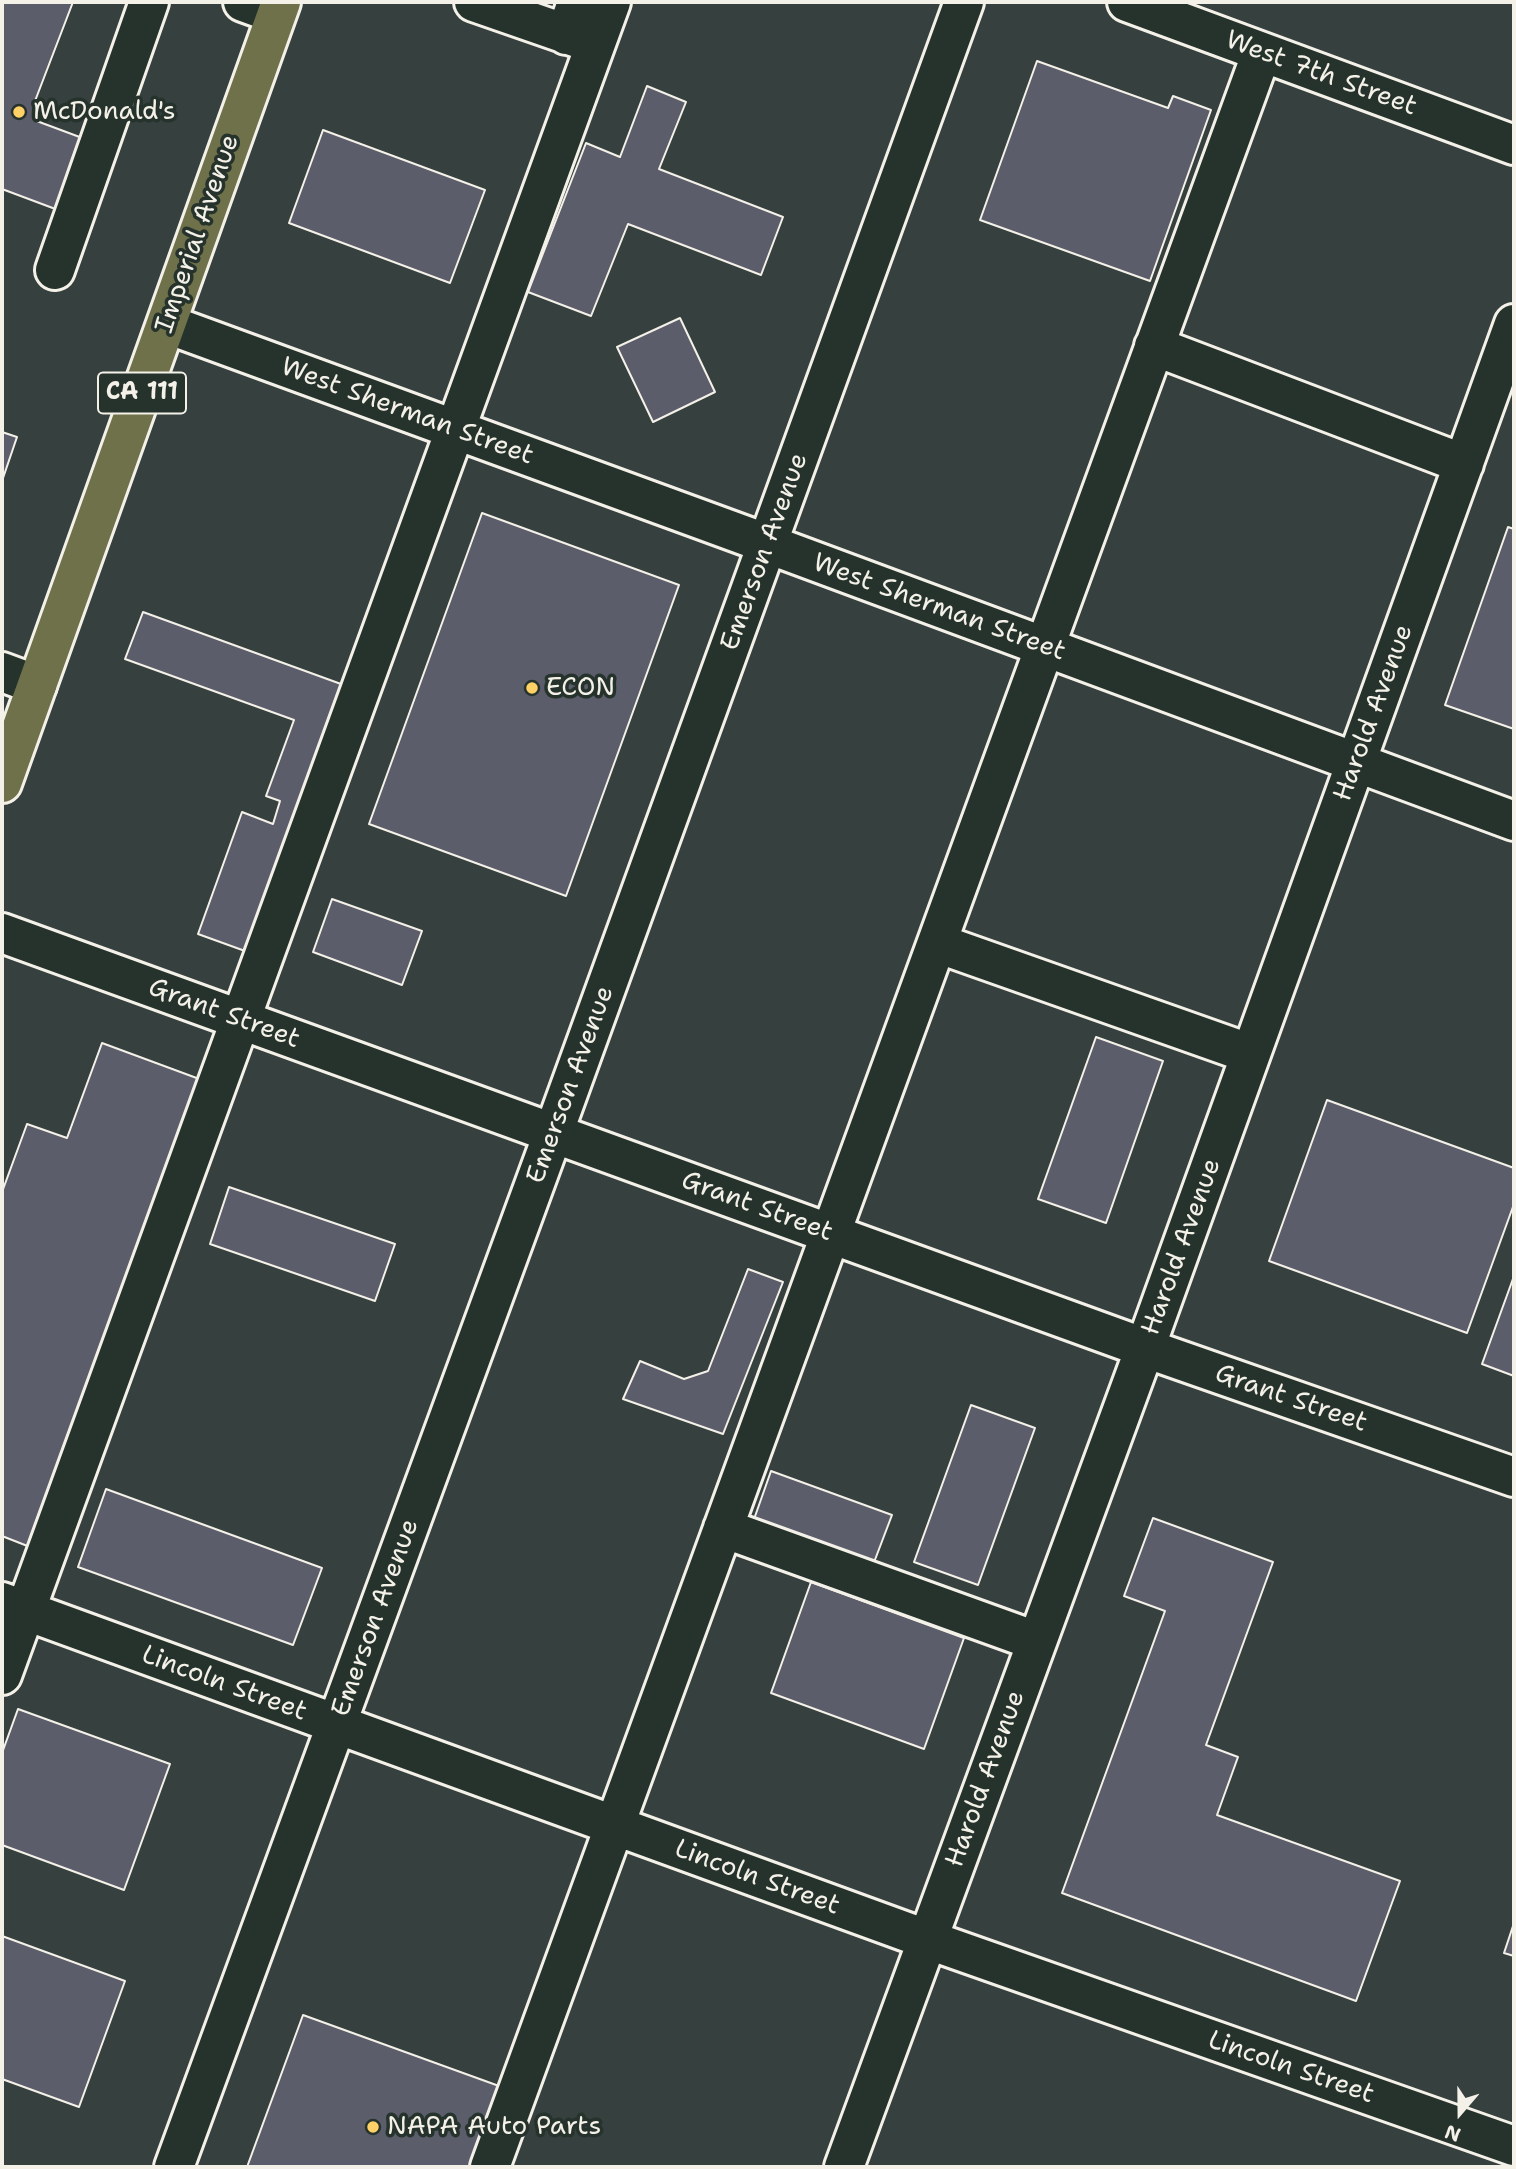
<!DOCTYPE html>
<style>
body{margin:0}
#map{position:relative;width:1516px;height:2169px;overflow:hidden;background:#36403f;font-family:"Shantell Sans",sans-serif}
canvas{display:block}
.frame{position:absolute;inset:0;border:4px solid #f4f1e8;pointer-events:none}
.north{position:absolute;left:1425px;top:2078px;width:70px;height:70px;-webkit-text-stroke:5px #26332d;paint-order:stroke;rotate:200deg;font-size:19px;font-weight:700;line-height:28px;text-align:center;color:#f4f1e8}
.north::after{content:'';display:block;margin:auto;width:24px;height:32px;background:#f4f1e8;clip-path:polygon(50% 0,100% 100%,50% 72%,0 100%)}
</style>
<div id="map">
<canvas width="1516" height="2169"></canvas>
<div class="frame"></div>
<div class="north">N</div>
</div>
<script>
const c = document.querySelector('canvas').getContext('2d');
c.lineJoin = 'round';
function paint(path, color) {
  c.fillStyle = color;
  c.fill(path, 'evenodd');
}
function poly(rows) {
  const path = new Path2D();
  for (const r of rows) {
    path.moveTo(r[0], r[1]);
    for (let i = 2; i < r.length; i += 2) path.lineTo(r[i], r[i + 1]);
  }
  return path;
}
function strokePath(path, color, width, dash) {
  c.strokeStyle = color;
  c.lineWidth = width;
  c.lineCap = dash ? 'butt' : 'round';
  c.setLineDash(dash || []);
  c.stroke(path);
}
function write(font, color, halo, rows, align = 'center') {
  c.font = font + ' "Shantell Sans",sans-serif';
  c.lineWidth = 7;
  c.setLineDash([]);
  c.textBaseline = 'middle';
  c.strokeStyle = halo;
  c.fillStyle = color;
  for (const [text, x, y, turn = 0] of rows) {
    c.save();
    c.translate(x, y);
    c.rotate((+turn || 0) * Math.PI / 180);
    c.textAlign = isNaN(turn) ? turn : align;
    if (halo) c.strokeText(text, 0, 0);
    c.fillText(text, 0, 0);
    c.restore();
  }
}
const building = poly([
 [2,2,73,2,35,101,39,104,34,120,85,139,58,210,2,189,2,2],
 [1037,61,1168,108,1173,96,1211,110,1150,281,980,220,1037,61],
 [647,86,686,102,659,169,783,217,761,275,628,224,591,316,528,292,586,143,620,157,647,86],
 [323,130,485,190,450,283,289,223,323,130],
 [680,318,715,392,653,422,617,347,680,318],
 [2,432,17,437,2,481,2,432],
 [482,513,679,585,566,896,369,824,482,513],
 [1508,527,1514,529,1514,729,1445,705,1508,527],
 [143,612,341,684,245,951,198,934,242,812,273,824,280,801,266,796,294,720,125,659,143,612],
 [332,899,422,931,402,985,313,952,332,899],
 [1096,1037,1163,1061,1106,1223,1038,1199,1096,1037],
 [102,1043,202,1080,30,1547,2,1536,2,1192,27,1124,67,1138,102,1043],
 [1327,1100,1514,1168,1514,1204,1467,1333,1269,1261,1327,1100],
 [229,1187,395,1244,375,1301,210,1244,229,1187],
 [748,1269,783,1282,723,1434,623,1399,640,1361,684,1379,708,1371,748,1269],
 [1514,1276,1514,1376,1482,1364,1514,1276],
 [971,1405,1035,1428,978,1585,914,1562,971,1405],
 [771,1471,892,1515,873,1565,753,1522,771,1471],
 [106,1489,322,1568,293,1645,78,1567,106,1489],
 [1153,1518,1273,1562,1206,1745,1238,1757,1217,1815,1400,1881,1356,2001,1062,1893,1165,1611,1124,1596,1153,1518],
 [811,1582,964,1638,924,1749,771,1693,811,1582],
 [18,1709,170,1764,124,1890,2,1845,2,1753,18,1709],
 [1514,1923,1514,1956,1504,1953,1514,1923],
 [2,1936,125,1981,79,2107,2,2079,2,1936],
 [303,2015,499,2086,469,2167,247,2167,303,2015]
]);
paint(building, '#5c5d6a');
strokePath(building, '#f4f1e8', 2);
const minor = poly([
 [243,2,276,14],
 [474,2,595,44],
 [1127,2,1514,145],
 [566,35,577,2],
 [55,270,149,2],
 [167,324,768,544,1514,821],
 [1154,346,1464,464],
 [2,672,37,685],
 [2,933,1145,1348,1514,1477],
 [937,943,1251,1054],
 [723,1528,1036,1641],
 [2,1602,926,1939,1514,2146],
 [2,1675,611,2],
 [174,2167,553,1134,964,2],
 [490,2167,1262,52],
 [844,2167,1145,1348,1514,324]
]);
const highway = poly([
 [2,783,281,2]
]);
strokePath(minor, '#f4f1e8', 44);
strokePath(highway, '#f4f1e8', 44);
strokePath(minor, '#26332d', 38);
strokePath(highway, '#6f714a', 38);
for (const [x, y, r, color] of [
 [19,112,7,"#ffd166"],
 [532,688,7,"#ffd166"],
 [373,2127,7,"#ffd166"]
]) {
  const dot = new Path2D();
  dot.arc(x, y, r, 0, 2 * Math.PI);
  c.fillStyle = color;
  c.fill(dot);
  strokePath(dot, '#26332d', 2.5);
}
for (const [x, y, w] of [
 [142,393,88]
]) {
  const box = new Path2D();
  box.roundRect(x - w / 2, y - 20.5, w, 41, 5);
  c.fillStyle = '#26332d';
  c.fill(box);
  strokePath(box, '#f4f1e8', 2);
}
write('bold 24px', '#f4f1e8', null, [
 ["CA 111",142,393]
]);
write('26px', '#f4f1e8', '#26332d', [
 ["West 7th Street",1321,74,20],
 ["Imperial Avenue",198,234,-71],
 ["West Sherman Street",407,412,20],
 ["Emerson Avenue",765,552,-70],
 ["West Sherman Street",939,608,20],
 ["Harold Avenue",1374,713,-70],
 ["Grant Street",224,1014,20],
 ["Emerson Avenue",571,1085,-70],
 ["Grant Street",757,1207,20],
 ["Harold Avenue",1182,1247,-70],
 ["Grant Street",1291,1399,19],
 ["Emerson Avenue",376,1618,-70],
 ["Lincoln Street",224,1684,20],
 ["Harold Avenue",986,1779,-70],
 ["Lincoln Street",757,1878,20],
 ["Lincoln Street",1291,2068,19]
]);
write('26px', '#f4f1e8', '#26332d', [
 ["McDonald's",33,112],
 ["ECON",546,688],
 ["NAPA Auto Parts",387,2127]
], 'left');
</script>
